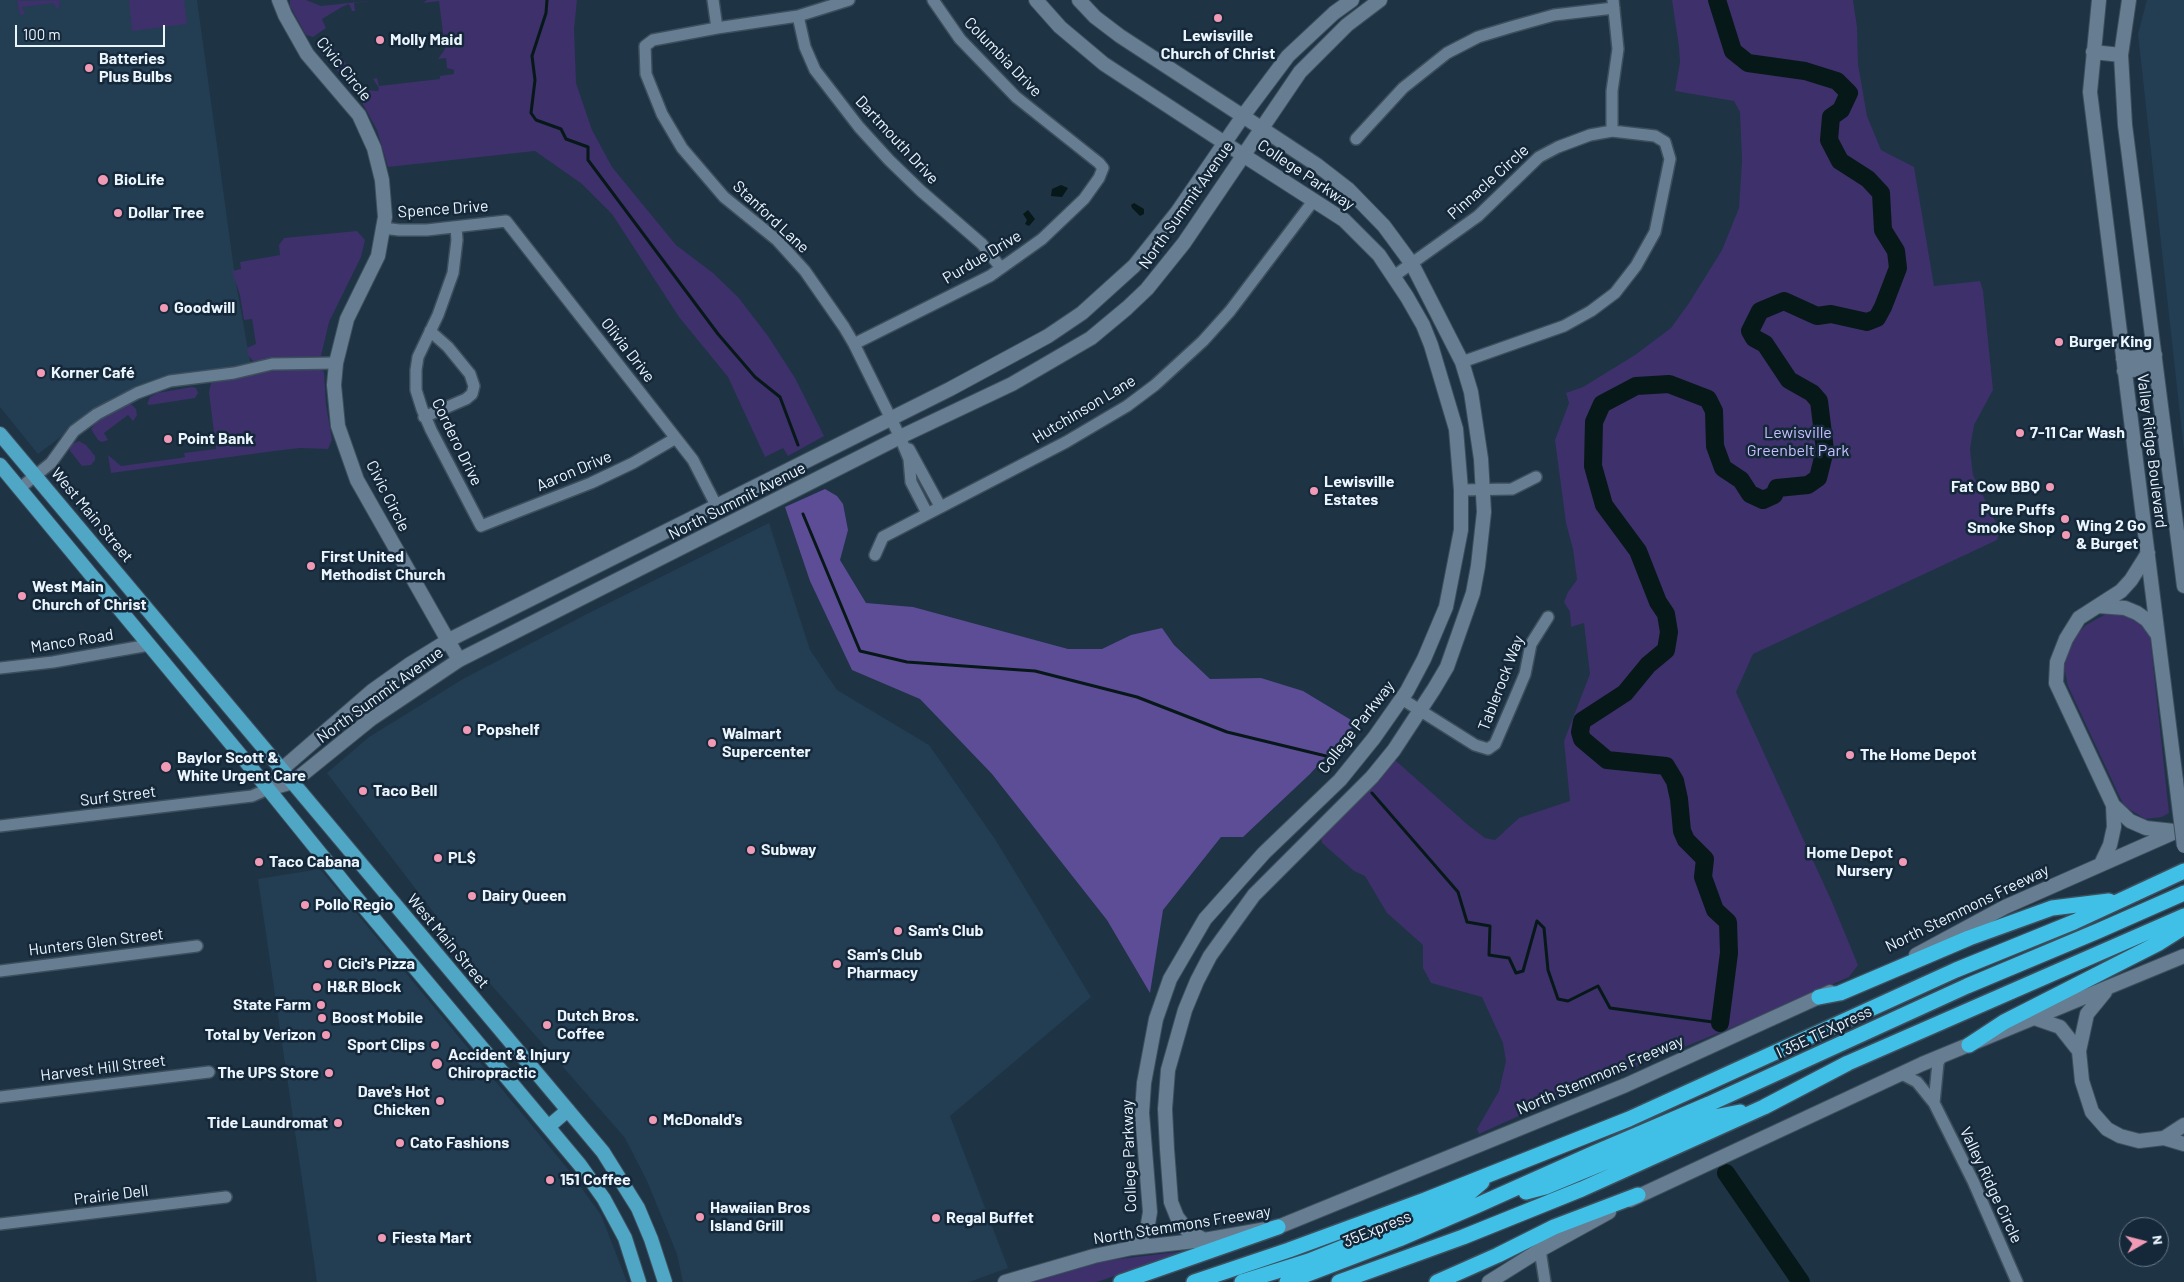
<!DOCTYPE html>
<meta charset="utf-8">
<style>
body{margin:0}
#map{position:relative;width:2184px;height:1282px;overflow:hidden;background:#1e3344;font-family:Barlow,sans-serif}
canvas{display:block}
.north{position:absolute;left:2119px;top:1217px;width:50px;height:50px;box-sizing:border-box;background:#142839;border:1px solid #6a7a88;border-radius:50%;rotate:82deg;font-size:14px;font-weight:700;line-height:20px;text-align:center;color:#ebf5fe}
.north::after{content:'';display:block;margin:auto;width:18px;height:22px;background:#f09ab5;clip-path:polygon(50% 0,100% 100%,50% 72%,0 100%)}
.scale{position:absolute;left:15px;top:25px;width:150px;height:22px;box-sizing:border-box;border:2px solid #ebf5fe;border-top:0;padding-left:6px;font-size:15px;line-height:18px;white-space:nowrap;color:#ebf5fe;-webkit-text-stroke:4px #142839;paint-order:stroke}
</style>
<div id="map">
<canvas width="2184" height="1282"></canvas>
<div class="north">N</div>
<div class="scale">100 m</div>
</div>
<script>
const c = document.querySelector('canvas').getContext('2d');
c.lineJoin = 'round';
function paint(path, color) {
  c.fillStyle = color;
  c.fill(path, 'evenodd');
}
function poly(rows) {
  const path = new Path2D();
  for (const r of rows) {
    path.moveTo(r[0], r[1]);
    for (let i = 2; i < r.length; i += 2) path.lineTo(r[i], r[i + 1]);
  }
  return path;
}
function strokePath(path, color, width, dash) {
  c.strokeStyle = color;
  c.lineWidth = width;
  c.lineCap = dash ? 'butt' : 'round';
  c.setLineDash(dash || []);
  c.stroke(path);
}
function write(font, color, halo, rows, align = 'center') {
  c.font = font + ' Barlow,sans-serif';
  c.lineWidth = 5;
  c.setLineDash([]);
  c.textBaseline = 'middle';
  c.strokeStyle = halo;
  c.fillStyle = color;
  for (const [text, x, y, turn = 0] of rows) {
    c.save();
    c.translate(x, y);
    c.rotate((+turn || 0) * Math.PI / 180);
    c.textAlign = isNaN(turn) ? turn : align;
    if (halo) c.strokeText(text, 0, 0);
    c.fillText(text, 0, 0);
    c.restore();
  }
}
paint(poly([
 [0,0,197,0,236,284,251,366,165,379,115,396,38,454,0,407],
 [2147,0,2184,0,2184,451,2138,34],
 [769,523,810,650,837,690,929,745,995,839,1091,997,950,1116,1008,1268,969,1282,683,1282,677,1254,647,1181,625,1138,473,964,327,773,369,737,463,679,585,615],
 [320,869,567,1168,601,1215,627,1282,317,1282,258,879]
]), '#233e53');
paint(poly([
 [17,0,23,1,60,0,58,10,53,3,22,7,25,14,20,15],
 [129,0,184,0,187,24,132,31],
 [290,0,306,0,321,6,377,0,354,3,355,11,352,11,349,4,342,7,322,19,326,28,313,37,306,35,290,6],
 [427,0,577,0,574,29,576,83,592,130,612,167,676,245,713,273,738,297,768,336,795,378,824,436,788,456,783,448,765,457,728,377,679,317,612,214,582,184,535,151,388,167,377,130,358,95,359,90,378,91,379,88,373,79,377,78,379,86,440,79,440,76,454,74,454,70,447,68,446,58,438,59,445,49,439,1,423,3],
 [1672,0,1853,0,1857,27,1858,64,1867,116,1881,150,1914,167,1934,286,1980,281,1983,291,1993,390,1974,425,1970,449,1973,475,2000,531,1997,540,1753,654,1736,692,1832,902,1858,965,1849,977,1753,1019,1554,1100,1479,1134,1477,1129,1499,1091,1506,1061,1503,1043,1482,997,1431,983,1423,968,1423,945,1387,913,1365,876,1354,871,1322,843,1321,837,1370,789,1395,760,1468,825,1485,838,1495,840,1519,818,1570,801,1564,741,1590,674,1584,623,1571,627,1570,612,1564,602,1568,592,1577,580,1573,549,1566,523,1555,440,1569,403,1566,393,1583,387,1635,355,1671,328,1689,303,1722,250,1739,208,1742,161,1740,112,1734,101,1675,91,1680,62,1679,47],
 [324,44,332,46,353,72,354,75,351,82,345,79,320,52,320,47],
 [357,231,365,240,361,257,329,322,321,356,253,361,248,355,247,348,256,344,252,319,244,320,240,295,232,271,241,269,240,262,280,255,279,245,284,238],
 [320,368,324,372,326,405,332,440,328,449,300,448,282,450,111,473,108,455,121,466,180,458,185,457,184,453,216,449,209,392,211,383,264,371],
 [192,387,196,388,198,393,195,398,150,405,147,404,150,397,157,393],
 [130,403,136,409,137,415,133,421,128,415,104,433,108,440,102,442,98,440,91,429,98,420],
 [79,441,86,445,95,456,95,460,91,465,82,466,70,451,70,445],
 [2125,612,2138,619,2150,636,2169,813,2162,817,2145,819,2124,806,2068,686,2064,667,2072,639,2086,625,2106,614],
 [1186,1251,1097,1282,1033,1282,1103,1261]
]), '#3d306b');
paint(poly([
 [825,489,837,496,843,504,848,530,840,560,866,603,913,607,1068,649,1102,649,1131,635,1162,628,1174,645,1210,679,1261,678,1303,691,1356,723,1310,774,1243,837,1221,837,1163,910,1150,993,1107,920,992,774,920,699,852,670,810,581,785,507]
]), '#5d4d97');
paint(poly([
 [1061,185,1068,188,1062,197,1051,196,1052,189],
 [1134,203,1144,209,1144,214,1140,216,1132,208,1131,205],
 [1028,210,1035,219,1029,226,1025,224,1027,220,1023,214]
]), '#071819');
strokePath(poly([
 [547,0,546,13,532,56,535,80,531,113,536,120,561,129,566,139,588,147,588,160,718,334,755,377,780,397,798,445],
 [803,514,860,651,907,662,1035,671,1137,697,1227,732,1326,756],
 [1372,793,1458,892,1467,922,1490,926,1489,955,1509,958,1516,973,1523,971,1537,921,1544,928,1548,970,1558,999,1568,1001,1598,986,1610,1008,1720,1023]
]), '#071819', 3);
strokePath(poly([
 [1717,0,1733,51,1748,63,1805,71,1837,81,1849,93,1841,110,1831,117,1829,140,1840,161,1868,179,1881,193,1883,230,1896,251,1898,268,1883,307,1877,318,1867,322,1831,314,1817,316,1784,301,1760,311,1750,331,1754,338,1765,344,1789,380,1812,393,1819,401,1825,450,1818,478,1808,485,1777,488,1774,495,1763,500,1750,494,1741,480,1723,468,1715,446,1714,411,1708,399,1669,384,1636,386,1602,404,1594,422,1593,466,1604,505,1638,551,1658,602,1666,614,1669,632,1666,650,1648,665,1625,693,1582,721,1580,732,1582,739,1607,760,1666,766,1675,781,1679,799,1682,831,1686,840,1705,859,1703,877,1715,910,1728,922,1729,953,1720,1023],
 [1726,1173,1801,1282]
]), '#071819', 18);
const minor = poly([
 [713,0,717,28],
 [849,0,798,16,717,28,653,40,645,46,646,74,662,114,682,148,724,197,777,240,805,271,844,327,854,344,900,437,909,459,911,482,927,513],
 [798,16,805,47,815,70,859,127,889,160,921,191,982,244,1001,268],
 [1612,131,1612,91,1618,49,1613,0],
 [1356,139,1403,88,1447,53,1478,37,1511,27,1554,15,1614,8],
 [456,227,457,240,453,273,438,315,418,357,416,370,416,390,422,409,431,430,481,526,591,483,633,463,676,438],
 [383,228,399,230,427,230,506,221,693,460,716,505],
 [1394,276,1478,216,1539,157,1558,147,1590,135,1612,131,1655,136,1665,142,1670,159,1655,232,1636,266,1615,293,1591,311,1564,326,1462,362],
 [854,344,990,276,1042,239,1084,199,1099,178,1103,168,1099,163,1016,97,960,39,933,0],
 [424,417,466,399,472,394,474,386,470,374,448,347,430,331],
 [909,449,940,506],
 [20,488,51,463,74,431,97,414,137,393,170,381,234,373,272,364,336,363],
 [1461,490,1512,489,1536,477],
 [875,555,883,537,1066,442,1127,406,1155,385,1203,341,1230,311,1314,200],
 [0,668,53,662,149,645],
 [1402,699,1475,745,1488,749,1495,744,1514,700,1525,674,1531,644,1548,617],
 [0,826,252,796,268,789],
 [0,971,197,946],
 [1902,1074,1917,1082,1934,1103,1973,1181,2017,1282],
 [0,1097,209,1072],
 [1934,1103,1938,1063,1941,1057],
 [0,1224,226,1197],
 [1540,1250,1545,1282]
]);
const tertiary = poly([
 [279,0,285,15,307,54,359,115,374,148,382,180,385,217,378,256,347,319,336,363,334,385,338,426,357,480,459,660],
 [1204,1240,1187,1230,1177,1217,1171,1202,1167,1149,1165,1109,1168,1070,1185,1010,1197,981,1210,956,1254,895,1372,777,1394,750,1434,689,1447,667,1473,593,1478,566,1484,512,1481,459,1471,392,1462,362,1412,264,1384,226,1348,189,1317,165,1261,128],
 [1132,1248,1147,1230,1150,1212,1142,1113,1144,1083,1156,1019,1170,979,1205,919,1264,853,1340,780,1374,738,1407,691,1424,659,1446,607,1461,530,1461,490,1456,429,1431,345,1423,325,1407,297,1379,255,1344,220,1243,155]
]);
const secondary = poly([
 [1036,0,1060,27,1104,64,1243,155],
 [1079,0,1095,17,1120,36,1261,128],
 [2099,0,2090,92,2176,781],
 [2129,0,2121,55,2125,125,2184,586],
 [2093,52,2121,55],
 [2123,359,2155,355],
 [2124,371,2156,367],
 [2098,606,2125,608,2137,613,2147,620,2157,634],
 [275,779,282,769,372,691,410,664,449,640,950,389,1048,336,1082,313,1134,266,1178,211,1243,116,1288,56,1334,13,1352,0],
 [268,789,293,782,371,719,459,660,900,437,1012,384,1091,338,1127,308,1147,289,1184,243,1300,72,1347,25,1380,0],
 [2113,805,2130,821,2146,828,2174,831],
 [2101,864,2110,845,2114,827,2113,805,2056,683,2057,662,2066,639,2079,618,2121,591,2131,580,2148,553],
 [1916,955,2005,907,2184,828],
 [2105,992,2087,1014,2079,1051,2082,1081,2092,1112,2107,1129,2120,1136,2139,1141,2164,1138,2184,1144],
 [2034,1018,2060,1027,2079,1051],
 [2164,1138,2184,1125],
 [1630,1200,1922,1064,2184,956],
 [1005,1282,1094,1256,1132,1248,1204,1240,1278,1227,1626,1085,1830,992],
 [1489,1282,1540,1250,1609,1212]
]);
const primary = poly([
 [0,434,603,1152,638,1208,651,1239,665,1282],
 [0,465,252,769,349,889,580,1165,604,1199,625,1238,639,1282],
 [548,1127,568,1110]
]);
const motorway = poly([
 [1819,997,1840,993,1969,938,2052,908,2109,901],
 [1969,1045,2004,1022,2159,943,2184,927],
 [1526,1192,1545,1187,1714,1117,1740,1112],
 [1121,1282,1278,1227],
 [1194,1282,1289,1250,1425,1200,1629,1119,1956,970,2074,922,2184,871],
 [1242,1282,1309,1261,1461,1200,1482,1182],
 [1287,1282,1399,1239,1478,1205,1594,1153,1709,1104,1967,986,2098,931,2184,893],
 [1339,1282,1463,1237,1582,1189,1764,1107,1848,1063,2184,916],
 [1437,1282,1498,1255,1554,1227,1638,1195]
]);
strokePath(minor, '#3d4f5d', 14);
strokePath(tertiary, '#3d4f5d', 16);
strokePath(secondary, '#3d4f5d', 16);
strokePath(primary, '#3d4f5d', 16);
strokePath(motorway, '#3d4f5d', 18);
strokePath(minor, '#677e92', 11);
strokePath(tertiary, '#677e92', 14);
strokePath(secondary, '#677e92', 14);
strokePath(primary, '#50a6c5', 14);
strokePath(motorway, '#40c0e7', 15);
const secondaryBridge = poly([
 [2176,781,2184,846]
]);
strokePath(secondaryBridge, '#3d4f5d', 16, []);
strokePath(secondaryBridge, '#677e92', 14);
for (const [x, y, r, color] of [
 [1218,18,5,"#f09ab5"],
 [380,40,5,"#f09ab5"],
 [89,68,5,"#f09ab5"],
 [103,180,6,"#f09ab5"],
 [118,213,5,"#f09ab5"],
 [164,308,5,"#f09ab5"],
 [2059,342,5,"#f09ab5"],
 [41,373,5,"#f09ab5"],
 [2020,433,5,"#f09ab5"],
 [168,439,5,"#f09ab5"],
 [2050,487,5,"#f09ab5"],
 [1314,491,5,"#f09ab5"],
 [2065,519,5,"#f09ab5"],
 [2066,535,5,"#f09ab5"],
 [311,566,5,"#f09ab5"],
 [22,596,5,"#f09ab5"],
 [467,730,5,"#f09ab5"],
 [712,743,5,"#f09ab5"],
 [1850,755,5,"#f09ab5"],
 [166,767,6,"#f09ab5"],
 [363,791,5,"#f09ab5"],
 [751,850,5,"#f09ab5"],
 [438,858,5,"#f09ab5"],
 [259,862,5,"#f09ab5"],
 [1903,862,5,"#f09ab5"],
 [472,896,5,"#f09ab5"],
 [305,905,5,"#f09ab5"],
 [898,931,5,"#f09ab5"],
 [328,964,5,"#f09ab5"],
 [837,964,5,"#f09ab5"],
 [317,987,5,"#f09ab5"],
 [321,1005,5,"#f09ab5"],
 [322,1018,5,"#f09ab5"],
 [547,1025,5,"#f09ab5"],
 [326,1035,5,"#f09ab5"],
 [435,1045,5,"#f09ab5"],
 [437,1064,6,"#f09ab5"],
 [329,1073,5,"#f09ab5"],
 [440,1101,5,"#f09ab5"],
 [653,1120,5,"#f09ab5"],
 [338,1123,5,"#f09ab5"],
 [400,1143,5,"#f09ab5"],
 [550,1180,5,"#f09ab5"],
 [700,1217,5,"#f09ab5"],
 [936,1218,5,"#f09ab5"],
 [382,1238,5,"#f09ab5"]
]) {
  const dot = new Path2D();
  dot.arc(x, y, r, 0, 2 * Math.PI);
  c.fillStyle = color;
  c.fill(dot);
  strokePath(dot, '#142839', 2);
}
write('bold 16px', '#ebf5fe', '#142839', [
 ["Lewisville",1218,36,"center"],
 ["Church of Christ",1218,54,"center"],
 ["Molly Maid",390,40],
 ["Batteries",99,59],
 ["Plus Bulbs",99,77],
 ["BioLife",114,180],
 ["Dollar Tree",128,213],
 ["Goodwill",174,308],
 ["Burger King",2069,342],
 ["Korner Café",51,373],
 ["7-11 Car Wash",2030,433],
 ["Point Bank",178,439],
 ["Lewisville",1324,482],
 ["Estates",1324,500],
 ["Fat Cow BBQ",2040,487,"right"],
 ["Pure Puffs",2055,510,"right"],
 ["Smoke Shop",2055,528,"right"],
 ["Wing 2 Go",2076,526],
 ["& Burget",2076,544],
 ["First United",321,557],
 ["Methodist Church",321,575],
 ["West Main",32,587],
 ["Church of Christ",32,605],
 ["Popshelf",477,730],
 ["Walmart",722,734],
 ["Supercenter",722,752],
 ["The Home Depot",1860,755],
 ["Baylor Scott &",177,758],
 ["White Urgent Care",177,776],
 ["Taco Bell",373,791],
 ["Subway",761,850],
 ["Home Depot",1893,853,"right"],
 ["Nursery",1893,871,"right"],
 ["PL$",448,858],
 ["Taco Cabana",269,862],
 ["Dairy Queen",482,896],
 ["Pollo Regio",315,905],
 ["Sam's Club",908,931],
 ["Sam's Club",847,955],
 ["Pharmacy",847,973],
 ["Cici's Pizza",338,964],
 ["H&R Block",327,987],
 ["State Farm",311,1005,"right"],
 ["Dutch Bros.",557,1016],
 ["Coffee",557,1034],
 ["Boost Mobile",332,1018],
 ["Total by Verizon",316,1035,"right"],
 ["Sport Clips",425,1045,"right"],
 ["Accident & Injury",448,1055],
 ["Chiropractic",448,1073],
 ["The UPS Store",319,1073,"right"],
 ["Dave's Hot",430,1092,"right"],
 ["Chicken",430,1110,"right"],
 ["McDonald's",663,1120],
 ["Tide Laundromat",328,1123,"right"],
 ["Cato Fashions",410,1143],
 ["151 Coffee",560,1180],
 ["Hawaiian Bros",710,1208],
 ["Island Grill",710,1226],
 ["Regal Buffet",946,1218],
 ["Fiesta Mart",392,1238]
], 'left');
write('16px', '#ebf5fe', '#142839', [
 ["Columbia Drive",1003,57,46],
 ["Civic Circle",344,69,51],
 ["Dartmouth Drive",897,140,47],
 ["College Parkway",1306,175,34],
 ["Pinnacle Circle",1488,182,-42],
 ["North Summit Avenue",1186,205,-55],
 ["Spence Drive",443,209,-4],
 ["Stanford Lane",771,217,43],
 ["Purdue Drive",982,257,-31],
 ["Olivia Drive",628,350,52],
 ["Hutchinson Lane",1084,409,-31],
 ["Cordero Drive",457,442,64],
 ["Valley Ridge Boulevard",2152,451,83],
 ["Aaron Drive",574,471,-23],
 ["Civic Circle",388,496,63],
 ["North Summit Avenue",737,501,-27],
 ["West Main Street",92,515,50],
 ["Manco Road",72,641,-9],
 ["Tablerock Way",1501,683,-69],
 ["North Summit Avenue",380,695,-36],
 ["College Parkway",1356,727,-52],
 ["Surf Street",118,796,-7],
 ["North Stemmons Freeway",1967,908,-26],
 ["West Main Street",448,941,50],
 ["Hunters Glen Street",96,942,-7],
 ["I 35E TEXpress",1824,1032,-25],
 ["Harvest Hill Street",103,1068,-7],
 ["North Stemmons Freeway",1600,1075,-23],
 ["College Parkway",1129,1156,-92],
 ["Valley Ridge Circle",1991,1185,65],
 ["Prairie Dell",111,1195,-7],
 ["North Stemmons Freeway",1182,1225,-9],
 ["35Express",1377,1229,-22]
]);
write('16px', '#c8bffe', '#142839', [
 ["Lewisville",1798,433],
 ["Greenbelt Park",1798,451]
]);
</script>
